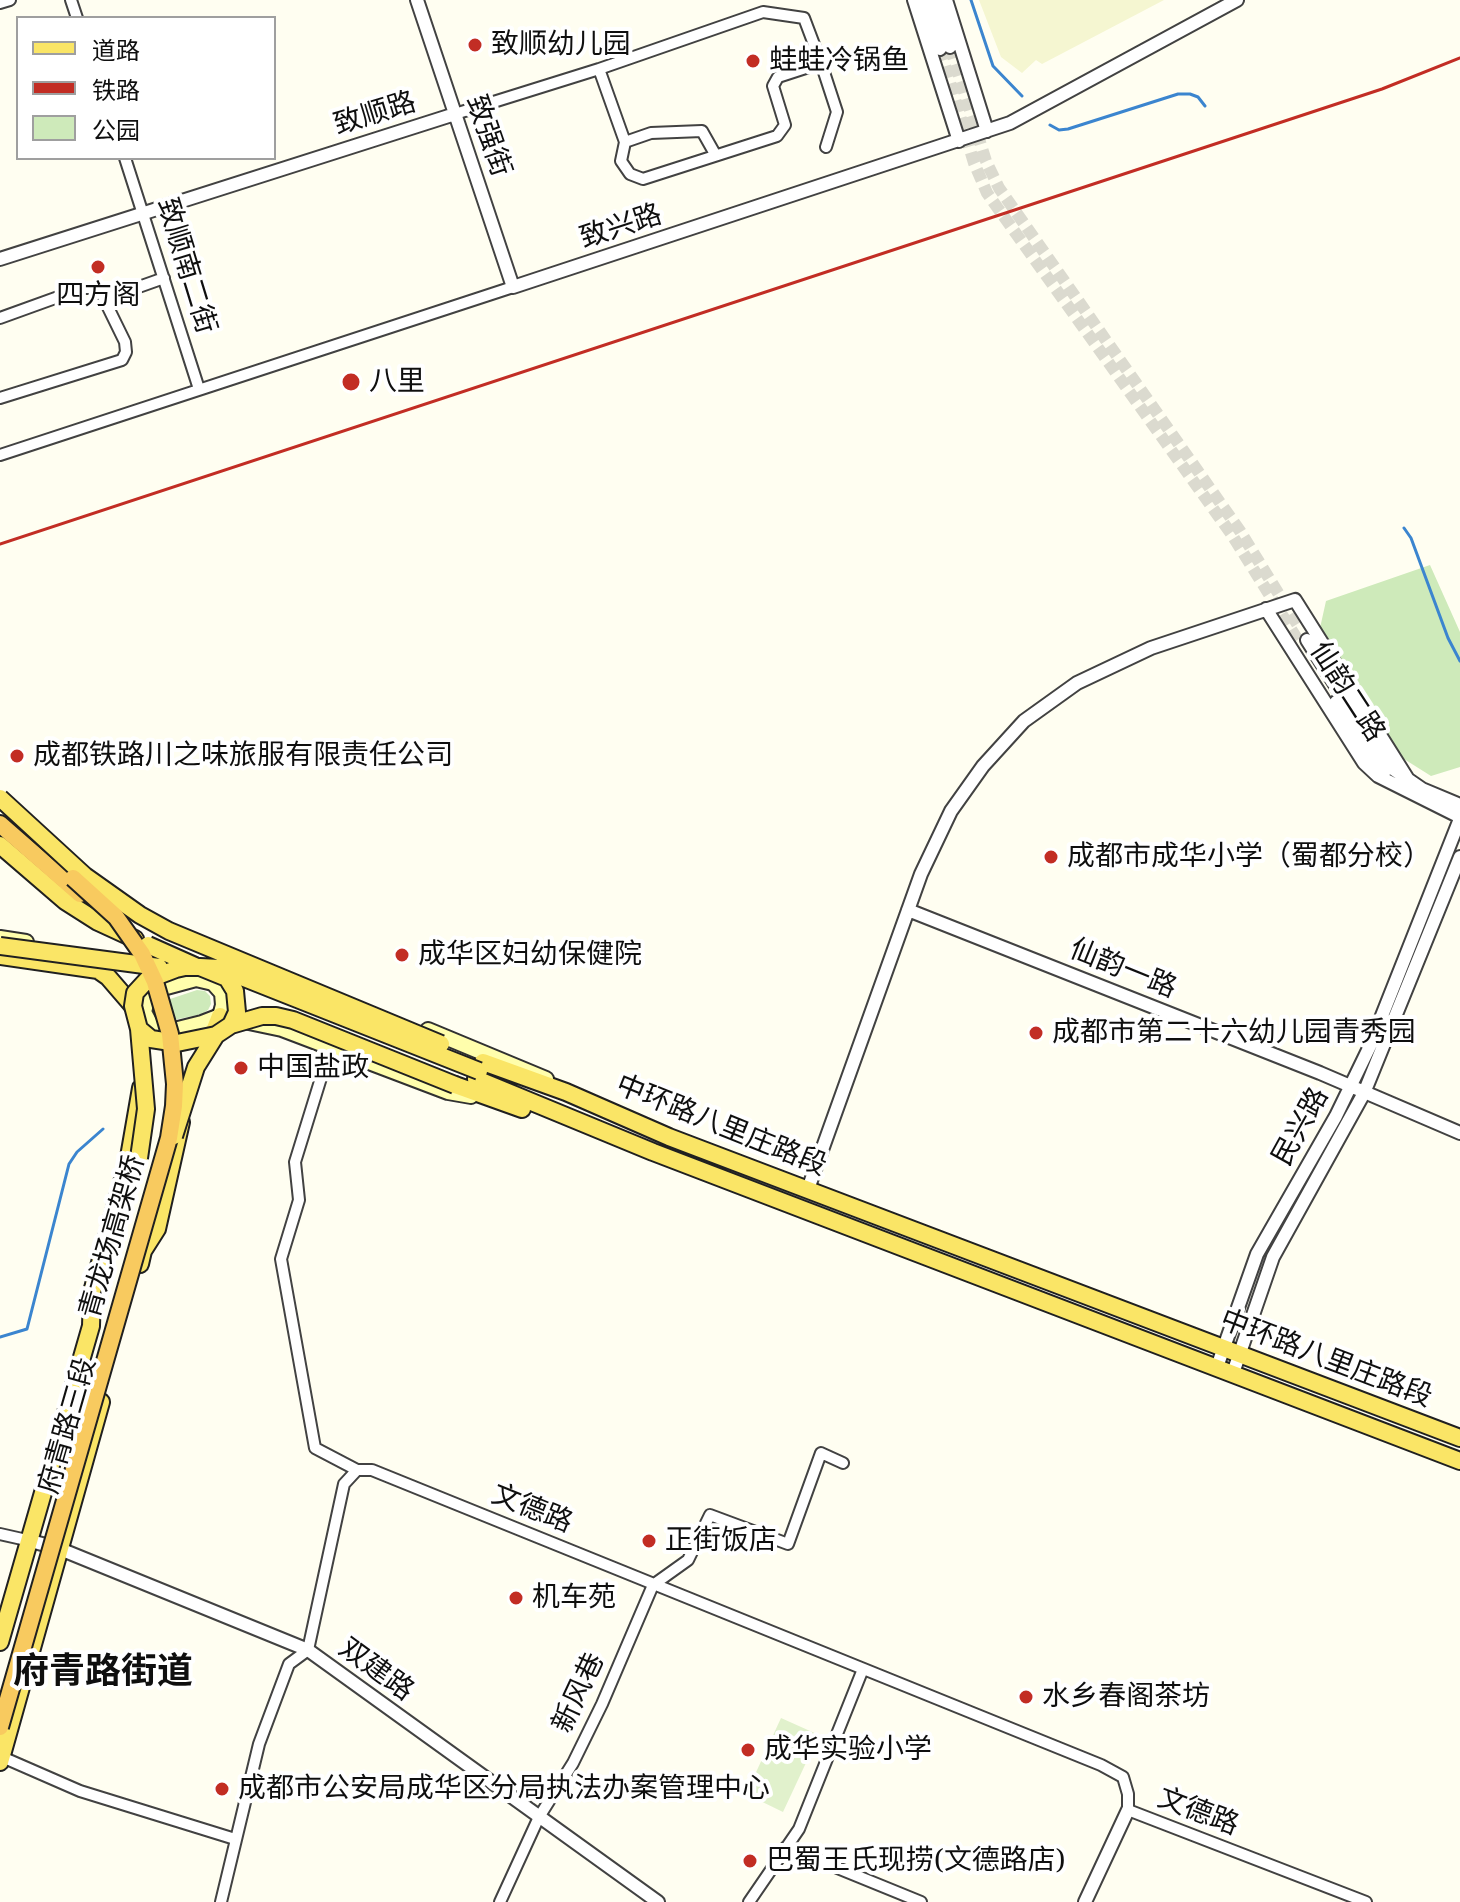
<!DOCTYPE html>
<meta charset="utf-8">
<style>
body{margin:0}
#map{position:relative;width:1460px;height:1902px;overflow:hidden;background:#fffef1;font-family:"Noto Serif","Noto Sans SC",serif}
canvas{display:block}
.legend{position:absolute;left:16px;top:16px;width:260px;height:144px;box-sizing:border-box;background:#fff;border:2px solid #9f9f9f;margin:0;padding:10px 14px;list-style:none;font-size:24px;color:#0f0f0f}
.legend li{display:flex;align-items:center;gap:16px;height:40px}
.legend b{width:40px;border:2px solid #9f9f9f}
</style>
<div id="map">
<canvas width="1460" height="1902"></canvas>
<ul class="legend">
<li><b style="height:10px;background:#fae566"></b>道路</li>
<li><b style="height:10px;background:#c22d24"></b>铁路</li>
<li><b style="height:22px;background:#ceeaba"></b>公园</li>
</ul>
</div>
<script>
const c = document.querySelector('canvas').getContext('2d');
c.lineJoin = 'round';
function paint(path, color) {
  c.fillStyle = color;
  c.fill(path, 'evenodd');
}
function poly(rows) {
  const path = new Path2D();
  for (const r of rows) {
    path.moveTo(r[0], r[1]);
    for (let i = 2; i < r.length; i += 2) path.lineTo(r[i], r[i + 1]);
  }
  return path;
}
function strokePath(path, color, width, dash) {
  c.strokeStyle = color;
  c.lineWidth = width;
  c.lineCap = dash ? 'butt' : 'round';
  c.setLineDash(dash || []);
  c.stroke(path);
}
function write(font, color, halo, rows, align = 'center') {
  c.font = font + ' "Noto Serif","Noto Sans SC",serif';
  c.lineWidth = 8;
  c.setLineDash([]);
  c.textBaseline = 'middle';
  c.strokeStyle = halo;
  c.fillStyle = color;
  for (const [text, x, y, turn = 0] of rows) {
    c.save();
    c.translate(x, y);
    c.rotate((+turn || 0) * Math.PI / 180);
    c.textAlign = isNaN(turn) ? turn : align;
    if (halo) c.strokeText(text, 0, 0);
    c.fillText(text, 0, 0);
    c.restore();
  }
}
paint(poly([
 [979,0,1164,0,1042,64,1036,60,1022,73,1001,57]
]), '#f5f6d1');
paint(poly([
 [1430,565,1460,632,1460,767,1431,776,1404,759,1320,628,1326,601],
 [197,990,205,991,210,996,211,1004,208,1010,202,1014,174,1020,167,1000]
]), '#ceeaba');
paint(poly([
 [781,1718,819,1735,783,1812,746,1794]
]), '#e1f1cc');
strokePath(poly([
 [971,0,993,66,1022,96],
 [1050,125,1059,130,1068,129,1178,94,1190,94,1198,97,1205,106],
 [1404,528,1411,538,1448,638,1460,661],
 [0,1337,27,1329,69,1164,77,1152,103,1129]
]), '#3b85cf', 3);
strokePath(poly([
 [950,47,986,161,999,188,1240,531,1299,627],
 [940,49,974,163,987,193,1232,535,1301,645]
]), '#dbdacf', 12, [12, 6]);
const minor = poly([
 [71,0,77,18],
 [0,3,10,0],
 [599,69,625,142,651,133,702,131,715,154],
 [455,114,599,69,763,12,804,18,821,63],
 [625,142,621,161,630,174,643,179,777,136,785,125,773,86,778,77,821,63,837,112,826,147],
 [125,158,199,389],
 [105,299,164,278],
 [0,318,83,288,96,288,101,293,125,342,126,352,122,360,0,398],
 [0,455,513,287],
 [324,1045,325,1065,295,1162,299,1200,281,1259,315,1448,357,1470],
 [0,1534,31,1541],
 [2,1757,80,1791,235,1839],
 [786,1847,921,1902],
 [221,1902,259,1744,289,1664,308,1650,344,1484,357,1470,372,1470,1101,1765,1123,1777,1128,1794,1128,1810,1366,1902],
 [500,1902,539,1817,573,1763,602,1704,653,1585,688,1560,710,1515,788,1544,821,1453,843,1463],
 [749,1902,799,1829,863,1669]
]);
const tertiary = poly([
 [417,0,513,287,1010,123,1237,0],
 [914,0,959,141],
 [925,0,940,49],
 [935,0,950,47],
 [946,0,987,131],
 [0,259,455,114],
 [1266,609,1364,763,1378,776,1460,817],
 [1307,640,1369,738,1393,769,1422,789,1460,805],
 [1336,702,1384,773],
 [908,910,1320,1073,1460,1133],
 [808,1189,921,874,951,811,983,766,1024,721,1077,683,1151,648,1295,600,1409,781],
 [1217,1367,1257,1254,1336,1116,1370,1046,1460,819],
 [1233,1373,1273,1257,1364,1093,1460,857],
 [31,1541,60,1549,308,1650,658,1902],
 [1085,1902,1128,1810]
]);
const secondary = poly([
 [0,938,26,942],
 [196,979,213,983,222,993,223,1005,220,1016,202,1023,174,1030,152,1027,144,1012,147,1000,153,994,159,989,196,979],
 [244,1021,282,1029,448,1092,471,1096],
 [428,1030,546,1079]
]);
const primary = poly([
 [0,845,65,901,98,922,135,939],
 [0,956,98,970,108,977,133,1006],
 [209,1044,220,1016],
 [483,1062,566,1092,669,1137,1460,1438],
 [476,1079,653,1152,1460,1461],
 [455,1085,522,1109],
 [140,1264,143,1251,157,1229,181,1122],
 [0,1642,91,1326,92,1292,129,1157,141,1088],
 [0,1762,101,1402]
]);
const trunk = poly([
 [0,824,80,894]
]);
strokePath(minor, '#424242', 14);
strokePath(tertiary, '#424242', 16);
strokePath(secondary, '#313131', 18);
strokePath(primary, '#202020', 20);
strokePath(trunk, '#202020', 20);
strokePath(minor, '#fff', 10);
strokePath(tertiary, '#fff', 12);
strokePath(secondary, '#fffeac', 14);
strokePath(primary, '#fae566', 16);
strokePath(trunk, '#f8ca5f', 16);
strokePath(poly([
 [0,544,1382,89,1460,58]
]), '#c22d24', 3);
const primaryBridge = poly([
 [0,798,85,876,140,915,169,931,441,1044],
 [148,945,195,966],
 [0,946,159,967],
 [200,967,227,978,235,991,237,1012,231,1025,216,1035,177,1043,151,1039,139,1029,133,1006,135,993,147,980,176,969,185,967,200,967,219,968,479,1071],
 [231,1025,262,1016,276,1016,293,1020,455,1085],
 [139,1029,146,1109,139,1158],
 [174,1136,196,1067,216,1035]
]);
const trunkBridge = poly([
 [0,1727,169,1138,174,1106,175,1084,170,1034,155,982,142,954,116,917,73,878]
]);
strokePath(primaryBridge, '#202020', 20, []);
strokePath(trunkBridge, '#202020', 20, []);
strokePath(primaryBridge, '#fae566', 16);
strokePath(trunkBridge, '#f8ca5f', 16);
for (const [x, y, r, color] of [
 [475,45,8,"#c22d24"],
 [753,61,8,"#c22d24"],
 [98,267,8,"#c22d24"],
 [351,382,10,"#c22d24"],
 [17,756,8,"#c22d24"],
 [1051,857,8,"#c22d24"],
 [402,955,8,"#c22d24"],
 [1036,1033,8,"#c22d24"],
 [241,1068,8,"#c22d24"],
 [649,1541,8,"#c22d24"],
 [516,1598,8,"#c22d24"],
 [1026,1697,8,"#c22d24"],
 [748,1750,8,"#c22d24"],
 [222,1789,8,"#c22d24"],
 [750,1861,8,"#c22d24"]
]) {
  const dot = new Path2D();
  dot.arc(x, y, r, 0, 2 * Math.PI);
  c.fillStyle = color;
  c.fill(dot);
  strokePath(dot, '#fff', 3);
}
write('28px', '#0f0f0f', '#fff', [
 ["致顺幼儿园",491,45],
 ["蛙蛙冷锅鱼",769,61],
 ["四方阁",98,296,"center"],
 ["八里",369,382],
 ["成都铁路川之味旅服有限责任公司",33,756],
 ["成都市成华小学（蜀都分校）",1067,857],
 ["成华区妇幼保健院",418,955],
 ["成都市第二十六幼儿园青秀园",1052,1033],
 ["中国盐政",257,1068],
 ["正街饭店",665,1541],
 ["机车苑",532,1598],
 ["水乡春阁茶坊",1042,1697],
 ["成华实验小学",764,1750],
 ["成都市公安局成华区分局执法办案管理中心",238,1789],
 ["巴蜀王氏现捞(文德路店)",766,1861]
], 'left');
write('28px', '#0f0f0f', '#fff', [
 ["致顺路",375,114,-17],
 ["致强街",488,136,71],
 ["致兴路",621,227,-18],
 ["致顺南二街",186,266,73],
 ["仙韵二路",1347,692,57],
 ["仙韵一路",1123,969,22],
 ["中环路八里庄路段",721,1126,22],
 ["民兴路",1301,1127,-61],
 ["青龙场高架桥",113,1237,-74],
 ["中环路八里庄路段",1326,1359,21],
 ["府青路三段",68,1426,-74],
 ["文德路",532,1509,22],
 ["双建路",376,1670,36],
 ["新风巷",579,1693,-65],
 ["文德路",1198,1812,21]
]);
write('bold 36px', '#0f0f0f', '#fff', [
 ["府青路街道",103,1673]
]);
</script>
